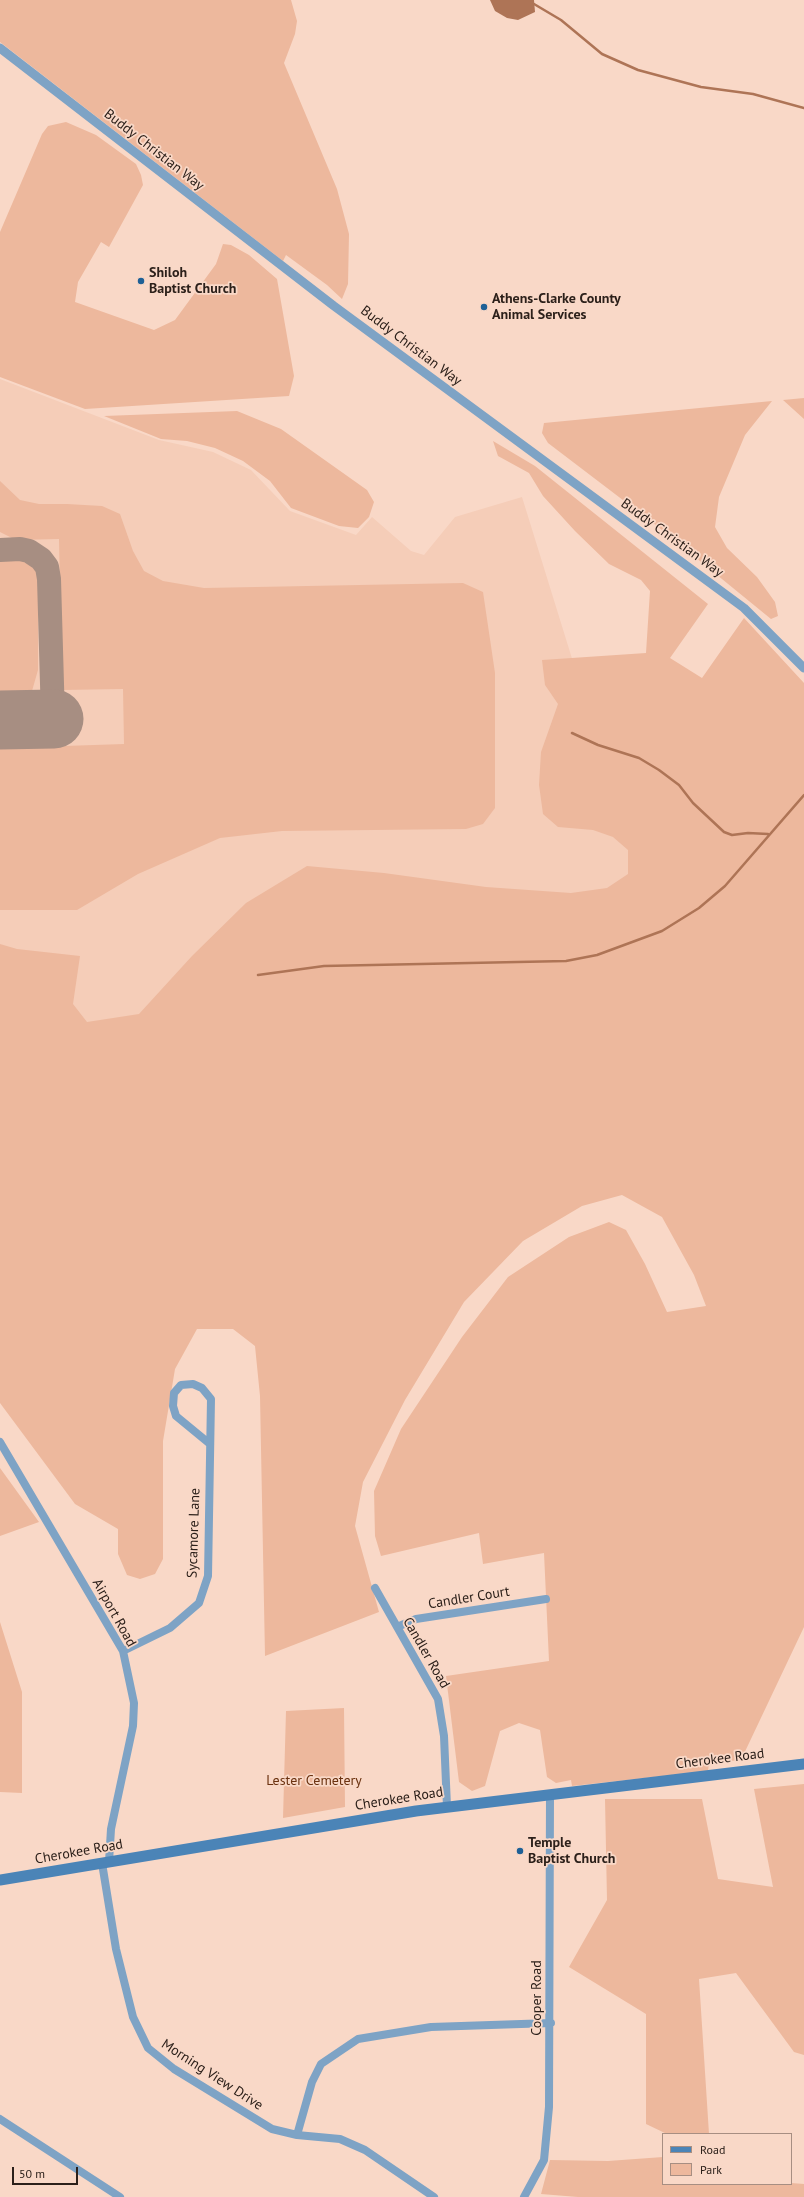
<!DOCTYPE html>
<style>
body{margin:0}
#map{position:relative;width:804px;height:2197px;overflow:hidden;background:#f9d8c7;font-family:"PT Sans",sans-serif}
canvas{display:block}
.legend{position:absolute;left:662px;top:2133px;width:130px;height:52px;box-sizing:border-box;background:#f9d8c7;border:1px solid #a78e82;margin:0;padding:5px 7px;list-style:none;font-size:12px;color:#2c201a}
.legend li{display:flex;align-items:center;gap:8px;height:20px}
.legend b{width:20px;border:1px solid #a78e82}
.scale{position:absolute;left:12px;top:2167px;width:66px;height:18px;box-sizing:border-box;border:2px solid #2c201a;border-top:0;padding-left:5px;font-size:12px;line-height:14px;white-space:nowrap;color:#2c201a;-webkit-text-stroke:3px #f9d8c7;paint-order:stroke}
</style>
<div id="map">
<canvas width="804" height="2197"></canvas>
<ul class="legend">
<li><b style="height:5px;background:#4b84b7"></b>Road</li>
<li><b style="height:11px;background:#edb89d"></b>Park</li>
</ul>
<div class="scale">50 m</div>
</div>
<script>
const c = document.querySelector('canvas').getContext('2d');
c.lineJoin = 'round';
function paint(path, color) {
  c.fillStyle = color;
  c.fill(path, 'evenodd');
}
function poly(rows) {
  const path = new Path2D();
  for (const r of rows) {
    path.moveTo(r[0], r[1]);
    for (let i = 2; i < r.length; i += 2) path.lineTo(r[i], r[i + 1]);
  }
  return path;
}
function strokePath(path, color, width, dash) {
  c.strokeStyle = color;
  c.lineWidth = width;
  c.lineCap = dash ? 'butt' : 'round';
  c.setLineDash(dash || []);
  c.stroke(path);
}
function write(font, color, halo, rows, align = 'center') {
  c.font = font + ' "PT Sans",sans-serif';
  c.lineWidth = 3.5;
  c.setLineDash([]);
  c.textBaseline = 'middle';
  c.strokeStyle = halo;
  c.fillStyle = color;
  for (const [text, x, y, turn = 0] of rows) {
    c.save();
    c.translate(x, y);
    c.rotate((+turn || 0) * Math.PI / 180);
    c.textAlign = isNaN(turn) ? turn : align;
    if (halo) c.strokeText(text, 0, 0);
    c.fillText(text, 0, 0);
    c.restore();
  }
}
paint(poly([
 [0,379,159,440,213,452,251,470,290,511,356,535,372,517,411,551,424,555,455,517,522,497,648,904,129,1033,0,1038]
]), '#f5cdb8');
paint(poly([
 [0,0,291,0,297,21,295,34,284,63,337,189,349,234,348,284,342,299,327,285,286,255,283,261,0,42],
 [66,122,96,135,136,164,141,175,143,185,109,247,101,242,78,282,75,302,154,330,175,320,216,264,223,244,231,245,249,255,277,279,294,376,289,396,85,409,0,377,0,232,42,134,48,126],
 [804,398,804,419,783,400],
 [772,401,745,435,719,497,715,527,727,548,757,577,775,602,778,616,771,619,657,526,548,443,542,433,544,423],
 [237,411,281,429,367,490,374,502,369,517,358,528,339,526,291,508,270,481,243,461,215,448,187,441,161,439,104,416],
 [493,441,535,466,708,604,670,658,702,678,744,618,804,683,804,1627,741,1760,709,1763,708,1771,572,1786,571,1780,556,1783,547,1777,540,1730,519,1723,500,1731,485,1786,472,1791,459,1782,446,1676,549,1661,544,1553,483,1564,479,1533,381,1556,375,1536,374,1491,401,1429,462,1337,508,1277,569,1237,609,1222,626,1230,645,1264,667,1312,706,1306,694,1275,662,1217,622,1195,582,1206,523,1241,464,1302,405,1400,363,1482,355,1526,379,1612,265,1656,260,1396,255,1346,233,1329,197,1329,175,1369,163,1441,163,1559,155,1574,140,1579,127,1575,118,1554,118,1529,75,1504,0,1403,0,944,17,949,80,956,73,1004,87,1022,139,1014,192,956,246,903,307,866,384,873,486,887,571,893,607,888,628,874,628,850,613,837,593,830,558,827,543,814,539,785,541,752,558,704,545,685,542,660,646,653,650,591,641,580,609,564,575,531,543,496,529,473,498,456],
 [0,481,20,500,39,504,67,504,102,506,120,514,133,551,144,571,163,581,204,588,463,583,483,592,495,673,495,808,483,824,466,829,282,831,220,838,138,874,77,910,0,910,0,741,63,739,64,746,124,744,123,689,62,690,59,539,16,540,0,532],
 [20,559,29,561,38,573,38,670,30,698,0,700,0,560],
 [0,1468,39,1522,0,1536],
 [0,1622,22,1692,22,1793,0,1792],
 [344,1708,345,1807,283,1818,286,1711],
 [804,1784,804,2055,794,2052,736,1973,699,1979,709,2134,667,2134,646,2124,646,2014,569,1967,607,1900,605,1799,702,1799,718,1879,773,1887,754,1789],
 [663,2157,663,2184,791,2183,804,2184,804,2197,578,2197,541,2194,550,2160,608,2161]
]), '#edb89d');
paint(poly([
 [490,0,534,0,535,12,518,20,507,18,495,11]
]), '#ae7456');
strokePath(poly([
 [534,4,561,20,602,54,638,70,701,87,753,94,804,108],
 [572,733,598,745,639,758,659,770,679,785,693,803,724,832,732,835,748,833,768,834],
 [258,975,324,966,566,961,597,955,662,931,699,908,725,886,804,795]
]), '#ae7456', 2.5);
strokePath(poly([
 [0,550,20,549,29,551,41,559,47,567,49,579,53,719]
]), '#a78e82', 24);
strokePath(poly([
 [0,720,54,719]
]), '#a78e82', 59);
strokePath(poly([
 [0,1442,123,1651,134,1703,133,1726,111,1829,109,1862],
 [375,1588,438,1699,444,1736,447,1807],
 [397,1627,416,1619,546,1599],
 [123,1651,170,1628,199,1603,208,1576,211,1399,202,1388,193,1384,181,1385,174,1393,173,1406,176,1416,210,1444],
 [102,1863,116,1949,133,2017,148,2048,174,2069,272,2129,297,2135,340,2139,365,2150,434,2197],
 [0,2119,120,2197],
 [297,2135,312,2082,321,2064,358,2039,431,2027,551,2023],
 [524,2197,544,2160,549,2107,550,1794]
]), '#7ea3c5', 8);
strokePath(poly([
 [0,48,334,306,744,608,804,668]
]), '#7ea3c5', 9);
strokePath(poly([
 [0,1880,416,1811,804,1764]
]), '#4b84b7', 11);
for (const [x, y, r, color] of [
 [141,281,4,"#1e6096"],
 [484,307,4,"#1e6096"],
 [520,1851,4,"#1e6096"]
]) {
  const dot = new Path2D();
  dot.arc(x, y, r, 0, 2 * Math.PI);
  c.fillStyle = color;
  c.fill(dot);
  strokePath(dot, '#f9d8c7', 1.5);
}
write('14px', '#2c201a', '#f9d8c7', [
 ["Buddy Christian Way",154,150,38],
 ["Buddy Christian Way",411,346,37],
 ["Buddy Christian Way",672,538,36],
 ["Sycamore Lane",194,1533,-88],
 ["Candler Court",469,1598,-9],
 ["Airport Road",114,1613,61],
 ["Candler Road",426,1653,60],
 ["Cherokee Road",720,1759,-7],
 ["Cherokee Road",399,1799,-9],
 ["Cherokee Road",79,1852,-10],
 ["Cooper Road",537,1998,-90],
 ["Morning View Drive",212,2075,33]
]);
write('bold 14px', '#2c201a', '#f9d8c7', [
 ["Shiloh",149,273],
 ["Baptist Church",149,289],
 ["Athens-Clarke County",492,299],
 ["Animal Services",492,315],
 ["Temple",528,1843],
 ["Baptist Church",528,1859]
], 'left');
write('14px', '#6b3210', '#f9d8c7', [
 ["Lester Cemetery",314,1781]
]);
</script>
